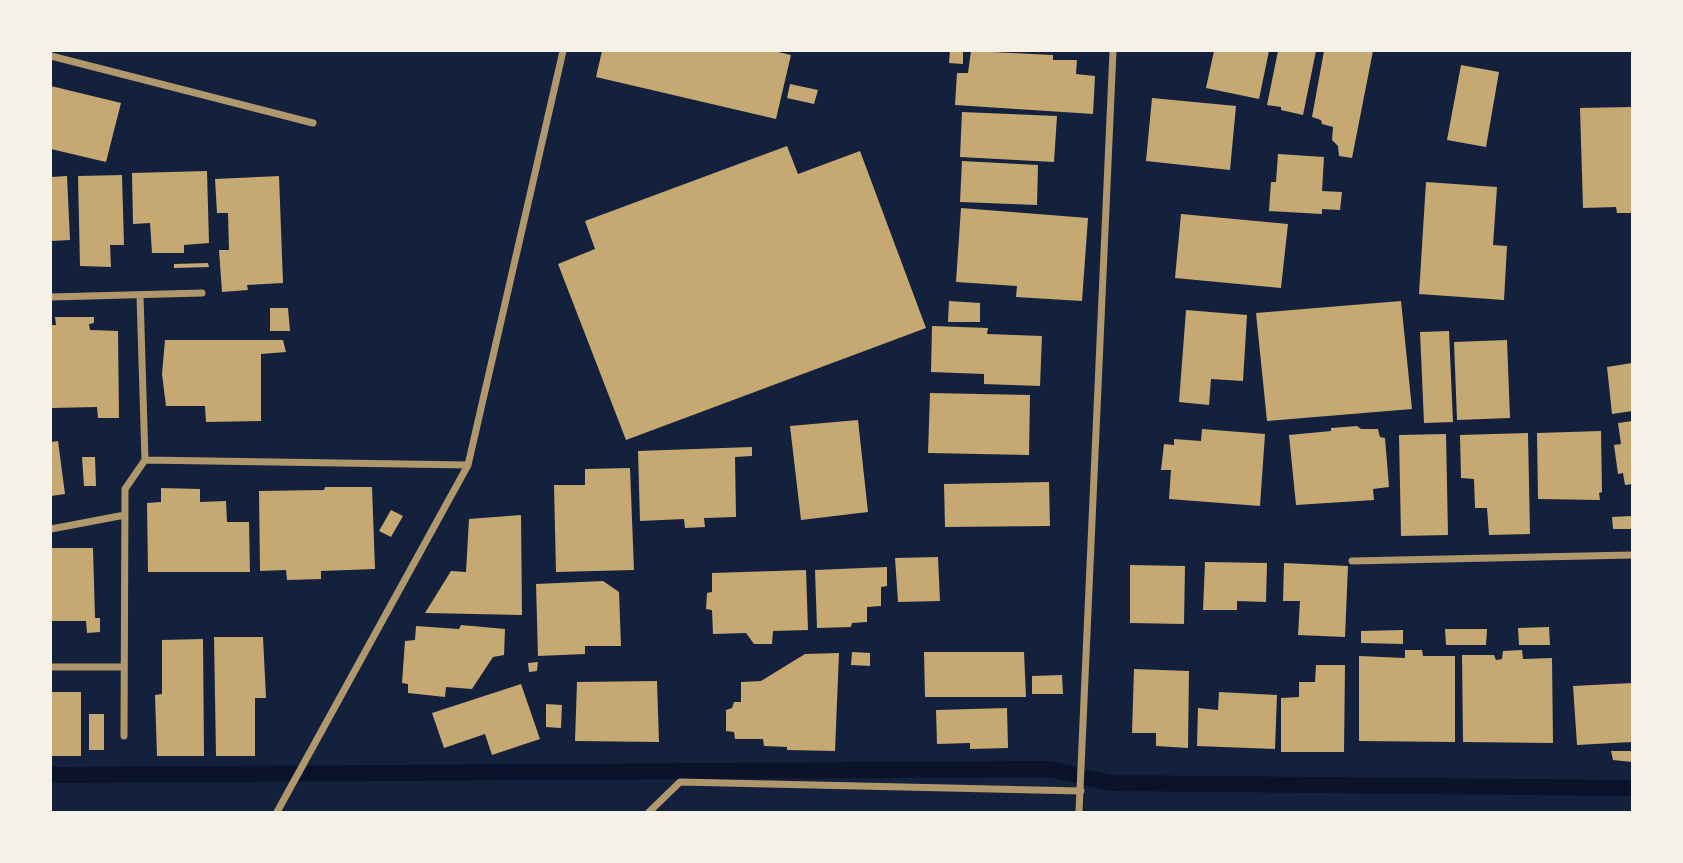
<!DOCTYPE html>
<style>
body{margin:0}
#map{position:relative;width:1683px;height:863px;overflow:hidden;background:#14213d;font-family:"Source Serif 4",serif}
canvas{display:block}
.frame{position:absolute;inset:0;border:52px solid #f6f1e7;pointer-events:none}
</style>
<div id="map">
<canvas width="1683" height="863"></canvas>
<div class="frame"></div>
</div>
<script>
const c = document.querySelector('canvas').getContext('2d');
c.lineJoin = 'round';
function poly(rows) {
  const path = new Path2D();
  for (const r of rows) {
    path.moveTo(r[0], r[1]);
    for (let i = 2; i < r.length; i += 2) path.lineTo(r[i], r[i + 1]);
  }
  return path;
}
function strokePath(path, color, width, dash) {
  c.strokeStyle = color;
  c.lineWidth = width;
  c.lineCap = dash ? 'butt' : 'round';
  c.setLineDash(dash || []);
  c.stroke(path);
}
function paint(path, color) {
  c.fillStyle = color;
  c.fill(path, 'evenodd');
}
strokePath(poly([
 [51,775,1049,769,1111,783,1632,788]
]), '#0b132b', 16);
paint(poly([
 [602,51,774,51,791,55,776,119,596,77],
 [950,51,963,51,963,64,949,63],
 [971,51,1053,55,1053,60,1077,60,1076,74,1095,76,1093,114,955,105,957,73,968,73],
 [1214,51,1269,51,1259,99,1206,88],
 [1278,51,1316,51,1303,115,1281,110,1281,107,1267,105],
 [1324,51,1373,51,1352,158,1339,156,1338,146,1332,140,1333,127,1322,124,1321,120,1312,117],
 [1461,65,1499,72,1486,147,1447,140],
 [790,84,818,90,814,104,787,98],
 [51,86,121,103,106,162,51,149],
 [1152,98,1236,106,1230,170,1146,161],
 [1632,107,1632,213,1617,213,1616,207,1583,208,1580,108],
 [962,112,1057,116,1054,162,960,157],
 [787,146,798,174,860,151,926,328,626,440,558,264,595,249,585,221],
 [1278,154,1324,157,1322,191,1342,192,1340,210,1322,209,1322,214,1269,211,1271,182,1276,182],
 [962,161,1038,165,1037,205,960,202],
 [207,171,209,243,184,245,184,253,152,253,150,223,133,224,132,173],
 [122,175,124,245,110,245,111,267,80,266,78,176],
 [67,176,70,240,51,241,51,177],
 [279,176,283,283,247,285,248,290,222,292,219,250,229,250,228,213,217,213,215,179],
 [1426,182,1497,187,1493,245,1507,246,1504,300,1419,294],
 [961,208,1088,218,1082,301,1016,297,1017,286,956,282],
 [1181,214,1288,224,1281,288,1175,278],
 [208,263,209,267,174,268,174,264],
 [949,301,980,303,980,322,948,322],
 [1401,301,1412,409,1267,421,1256,313],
 [270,308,288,308,290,331,270,331],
 [1186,310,1247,315,1243,381,1211,379,1209,405,1179,402],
 [55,317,94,317,94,323,89,324,90,330,118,331,119,418,98,418,97,407,51,408,51,325,56,325],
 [932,326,988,328,987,334,1042,336,1040,386,984,384,984,374,931,372],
 [1449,331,1453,422,1424,423,1420,332],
 [165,340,283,340,286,352,261,354,261,421,206,422,205,406,166,406,162,374],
 [1507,340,1510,418,1457,420,1454,342],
 [1632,363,1632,411,1612,414,1607,367],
 [930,393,1030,395,1029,455,928,453],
 [858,420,868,512,801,520,790,426],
 [1632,421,1632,484,1625,485,1623,473,1618,474,1614,445,1621,444,1618,423],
 [1357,426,1361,429,1378,429,1380,437,1385,438,1389,487,1373,489,1374,500,1296,505,1289,435,1331,431,1331,428],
 [1202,429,1265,434,1260,506,1169,499,1171,470,1161,470,1164,444,1174,445,1174,439,1201,441],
 [1601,431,1602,492,1599,493,1600,500,1538,499,1537,433],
 [1528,433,1530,534,1489,535,1487,508,1475,508,1474,479,1461,478,1460,435],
 [1446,434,1448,535,1401,536,1399,435],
 [58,441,65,494,51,496,51,442],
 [752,447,752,456,735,457,736,517,704,518,705,527,685,528,684,519,640,521,638,451],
 [82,457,95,457,96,486,84,486],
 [630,468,634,570,556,572,554,485,585,485,585,469],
 [1049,482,1050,526,945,527,944,484],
 [325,487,372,487,375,569,321,571,321,579,287,580,286,570,260,571,259,491,324,490],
 [161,488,200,489,200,502,226,501,227,522,249,522,250,572,148,572,147,503,161,502],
 [391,510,403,516,391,537,379,531],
 [521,515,522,615,425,613,451,571,466,572,469,519],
 [1632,516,1632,529,1613,529,1612,517],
 [51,548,93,548,95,618,100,618,100,632,87,633,86,621,51,621],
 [938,557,940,601,898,602,895,558],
 [1205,562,1267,563,1266,602,1237,601,1237,610,1203,610],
 [1284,563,1348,566,1345,637,1298,635,1300,601,1283,601],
 [1130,565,1185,566,1184,624,1130,623],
 [887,567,887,586,881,587,881,606,867,607,867,622,852,623,851,627,817,628,815,570],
 [806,570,808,630,773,631,772,644,754,644,746,633,713,634,712,610,706,609,707,593,712,592,712,573],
 [603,581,619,592,621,646,585,646,585,654,538,656,536,584],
 [461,625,505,629,504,655,493,657,472,689,446,687,445,697,408,693,408,684,402,683,405,641,415,640,416,626,459,629],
 [1549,627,1550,645,1519,645,1518,628],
 [1445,629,1487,629,1486,645,1446,645],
 [1403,630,1403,644,1361,643,1361,631],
 [214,637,263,637,266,698,255,698,255,756,216,756],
 [203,639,204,756,157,756,155,695,162,694,162,640],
 [1405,650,1422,650,1423,656,1455,656,1455,742,1359,741,1359,656,1405,658],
 [1522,650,1523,659,1552,658,1553,743,1463,742,1462,655,1494,655,1496,660,1502,659,1503,651],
 [852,652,870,653,870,666,851,665],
 [924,652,1024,652,1026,697,925,697],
 [839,653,835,751,787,750,787,747,764,746,763,739,735,739,734,732,726,731,726,710,732,708,734,702,741,702,741,682,761,681,805,654],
 [538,662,537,671,529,672,528,663],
 [1316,665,1345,665,1344,752,1281,752,1281,698,1299,697,1299,682,1315,682],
 [1134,669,1189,671,1188,748,1156,746,1156,733,1132,733],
 [1062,675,1063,694,1032,694,1032,676],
 [657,681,659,742,575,741,577,682],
 [1632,683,1632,742,1577,745,1573,686],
 [521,684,540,739,492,755,485,734,444,748,432,713],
 [51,692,81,692,81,756,51,756],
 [1219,692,1277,695,1275,749,1197,746,1198,708,1218,710],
 [546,704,562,705,561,728,546,727],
 [1007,708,1008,748,970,749,970,743,937,744,936,710],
 [89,714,104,714,104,750,89,750],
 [1611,751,1632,751,1632,762,1613,760]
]), '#c6a872');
strokePath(poly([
 [51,56,313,123],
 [140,295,145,460],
 [51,297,202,293],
 [51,529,125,515],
 [1352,561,1632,555],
 [51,667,124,667],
 [124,736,125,489,145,460,468,465],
 [277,812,468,465,563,51],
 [649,812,680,782,1081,791],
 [1079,812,1113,51]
]), '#b1986c', 7);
</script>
